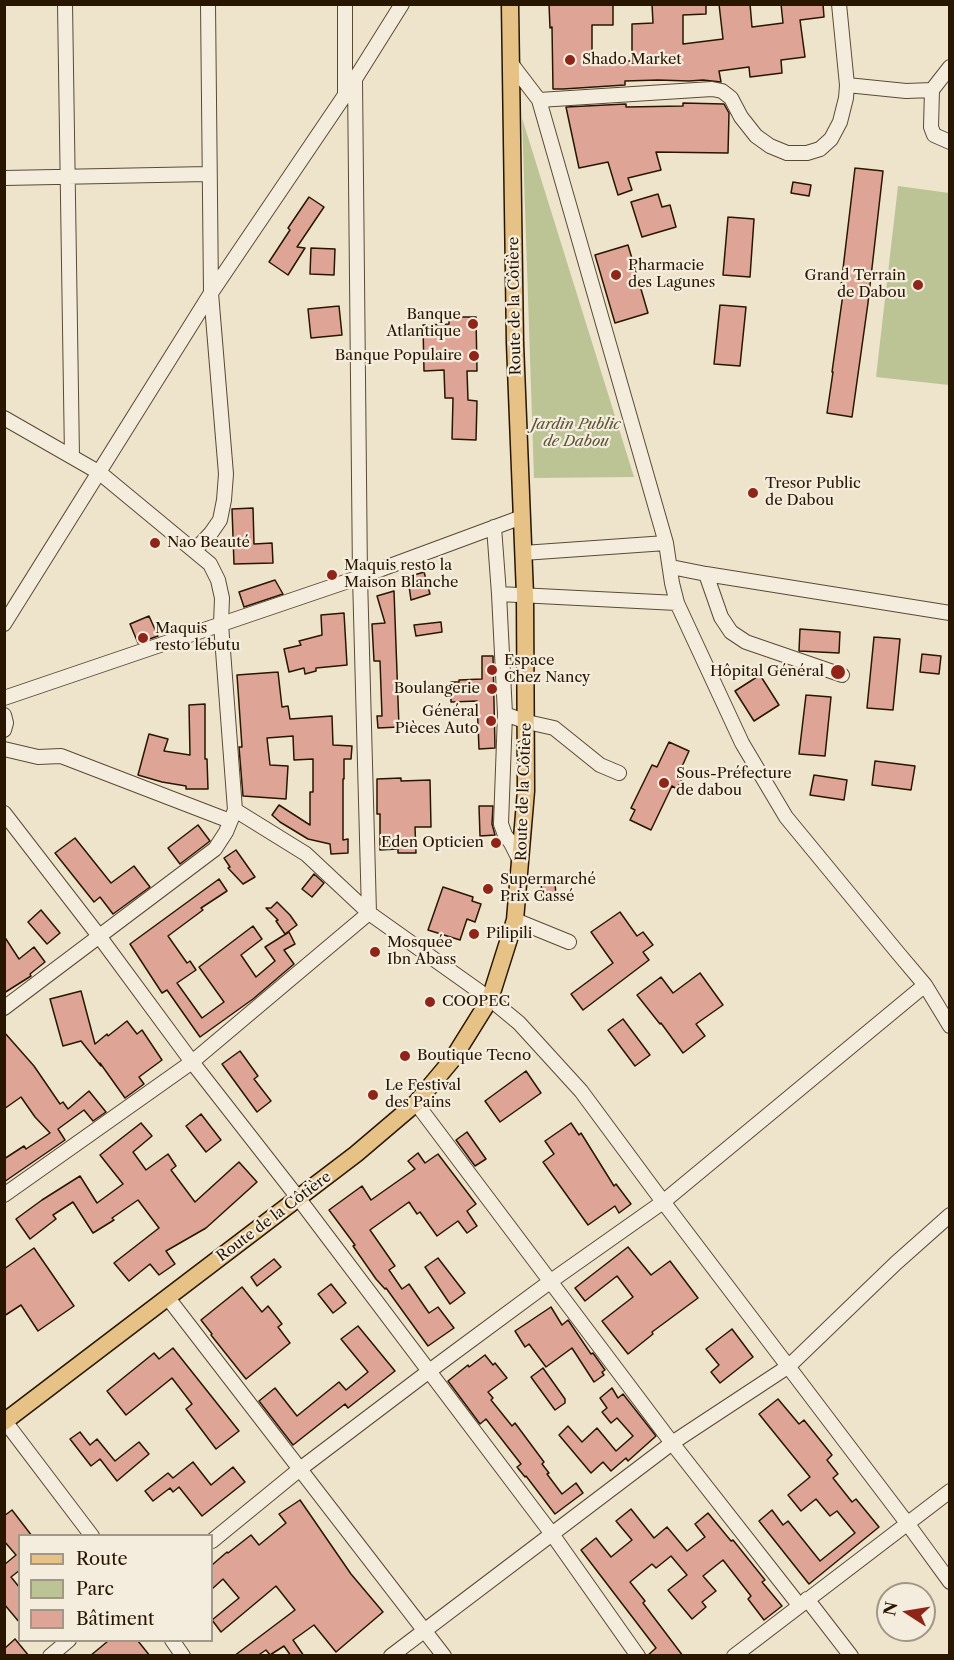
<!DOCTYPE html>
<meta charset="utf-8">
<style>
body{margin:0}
#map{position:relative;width:954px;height:1660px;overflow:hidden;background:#eee4cb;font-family:"Libre Caslon Text",serif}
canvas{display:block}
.frame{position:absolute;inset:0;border:6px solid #281601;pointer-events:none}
.legend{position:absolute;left:18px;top:1534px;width:195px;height:108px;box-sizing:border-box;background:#f4eddd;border:2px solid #a29785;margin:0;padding:8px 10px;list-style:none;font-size:18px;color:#281601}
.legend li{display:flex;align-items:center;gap:12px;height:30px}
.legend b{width:30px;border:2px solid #a29785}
.north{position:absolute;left:876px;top:1582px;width:60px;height:60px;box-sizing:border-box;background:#f4eddd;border:2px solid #a29785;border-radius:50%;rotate:282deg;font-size:16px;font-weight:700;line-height:24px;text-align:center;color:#281601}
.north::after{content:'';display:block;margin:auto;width:21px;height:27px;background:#8f2418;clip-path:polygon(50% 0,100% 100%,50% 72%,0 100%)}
</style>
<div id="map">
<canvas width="954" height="1660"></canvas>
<div class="frame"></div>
<ul class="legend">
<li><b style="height:8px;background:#e7c286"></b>Route</li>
<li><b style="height:16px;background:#bcc395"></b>Parc</li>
<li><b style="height:16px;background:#dea597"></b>Bâtiment</li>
</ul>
<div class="north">N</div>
</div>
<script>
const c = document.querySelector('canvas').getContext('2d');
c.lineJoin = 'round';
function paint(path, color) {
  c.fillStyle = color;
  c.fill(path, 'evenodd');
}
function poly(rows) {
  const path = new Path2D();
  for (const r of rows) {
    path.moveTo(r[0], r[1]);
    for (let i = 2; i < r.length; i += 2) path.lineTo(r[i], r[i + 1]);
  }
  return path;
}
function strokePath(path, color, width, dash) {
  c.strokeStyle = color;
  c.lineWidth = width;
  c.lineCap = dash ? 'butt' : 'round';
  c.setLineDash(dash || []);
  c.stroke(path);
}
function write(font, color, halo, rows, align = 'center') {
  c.font = font + ' "Libre Caslon Text",serif';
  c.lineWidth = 4.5;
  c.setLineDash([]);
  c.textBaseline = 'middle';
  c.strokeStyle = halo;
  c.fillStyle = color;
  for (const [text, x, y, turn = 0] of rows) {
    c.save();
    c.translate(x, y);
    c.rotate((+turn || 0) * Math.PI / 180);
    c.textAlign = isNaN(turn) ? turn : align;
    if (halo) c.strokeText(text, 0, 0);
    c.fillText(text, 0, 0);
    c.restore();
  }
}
paint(poly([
 [522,118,634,477,534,478],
 [898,186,949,193,949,385,876,377]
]), '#bcc395');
const building = poly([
 [549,4,613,4,613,25,592,25,592,61,632,61,632,24,653,23,652,4,706,4,706,14,683,15,683,44,723,39,719,4,750,4,752,27,783,23,781,4,823,4,824,17,800,20,805,57,781,60,782,73,750,77,749,67,719,71,721,82,703,80,689,81,658,80,625,81,625,85,563,89,553,89,552,27,550,28,549,4],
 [683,103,724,104,729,113,728,153,656,152,661,170,628,178,632,190,618,195,608,162,579,168,566,107,626,104,626,107,683,106,683,103],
 [855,168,883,171,868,303,852,417,827,413,833,372,832,372,843,294,840,294,855,168],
 [793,182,811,185,809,196,791,193,793,182],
 [658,194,662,207,670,205,676,227,642,237,631,202,658,194],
 [309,197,324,207,297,247,305,248,288,275,269,262,290,230,288,228,309,197],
 [728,217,754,219,750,277,723,275,728,217],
 [628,245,648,313,615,323,595,255,628,245],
 [311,248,335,249,334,275,310,274,311,248],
 [720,305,746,307,740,366,714,364,720,305],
 [339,306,342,335,311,338,308,309,339,306],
 [449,317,476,317,477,371,467,371,468,400,477,401,476,440,452,439,453,398,445,398,444,370,424,371,423,325,449,324,449,317],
 [253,508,254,544,272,543,273,563,234,564,232,509,253,508],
 [424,572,430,594,411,600,409,586,413,585,411,576,424,572],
 [275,580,283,594,244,607,239,592,275,580],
 [394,591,399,727,378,728,377,716,382,716,380,661,374,661,372,624,385,623,377,596,394,591],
 [344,613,347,665,316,668,316,671,305,674,304,668,289,672,284,649,301,645,299,641,322,635,321,615,344,613],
 [149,616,158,636,138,643,130,624,149,616],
 [441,622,442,632,416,636,414,625,441,622],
 [800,629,840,632,839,653,799,651,800,629],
 [874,637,900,639,893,710,867,708,874,637],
 [922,654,941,656,939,674,920,672,922,654],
 [482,656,493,656,495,748,479,749,477,701,451,702,451,682,459,682,459,680,482,679,482,656],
 [278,672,282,707,288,706,290,719,332,716,333,745,352,746,351,759,344,759,344,779,343,779,343,840,348,839,348,853,331,854,330,844,308,839,280,822,272,815,279,805,310,825,310,792,313,792,313,759,294,760,293,736,267,738,270,765,288,766,286,799,243,796,239,747,242,747,237,675,278,672],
 [760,675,779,705,754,721,735,691,760,675],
 [806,695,831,697,825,756,799,754,806,695],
 [205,704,205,759,207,759,208,789,186,789,186,786,162,782,138,775,149,734,168,739,164,751,190,755,189,705,205,704],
 [669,742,689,751,680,771,685,773,677,789,672,786,651,830,630,820,635,810,631,808,652,765,657,767,669,742],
 [875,761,915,766,911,790,872,785,875,761],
 [814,775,847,780,844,800,810,795,814,775],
 [401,778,401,781,430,780,431,827,415,827,416,853,398,853,398,849,380,850,380,814,377,814,377,779,401,778],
 [479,806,493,806,492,824,495,835,480,836,479,806],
 [198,825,210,841,180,864,168,848,198,825],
 [75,838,111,883,134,866,150,887,113,914,100,897,94,902,55,853,75,838],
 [236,850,255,877,243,884,228,868,230,867,224,858,236,850],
 [314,874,324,883,312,897,302,889,314,874],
 [219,879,227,891,201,908,203,910,168,936,187,963,190,961,196,970,177,983,202,1018,224,1002,199,967,253,926,262,939,241,955,256,977,275,961,265,947,289,932,295,944,284,950,294,964,253,999,200,1037,167,990,162,993,130,944,219,879],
 [555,882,556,897,542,898,541,883,555,882],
 [443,887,473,897,472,901,481,904,475,922,467,919,460,940,428,930,443,887],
 [277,902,290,915,297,925,285,934,276,921,278,920,266,908,271,908,277,902],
 [41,910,60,933,47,944,28,922,41,910],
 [620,912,637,936,643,932,653,945,643,952,649,960,583,1010,571,994,613,963,591,932,620,912],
 [4,936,19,959,34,947,45,962,30,974,31,976,4,993,4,936],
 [700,973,723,1005,696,1024,705,1036,683,1053,661,1023,660,1024,637,995,661,977,673,993,700,973],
 [81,991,95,1044,107,1034,108,1036,127,1021,137,1034,142,1030,162,1060,139,1077,144,1084,125,1098,100,1063,101,1066,81,1041,63,1046,50,999,81,991],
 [623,1019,650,1055,635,1066,608,1030,623,1019],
 [4,1032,34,1066,60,1104,63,1102,68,1109,89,1091,106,1112,93,1121,84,1110,58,1129,65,1140,4,1182,4,1159,24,1146,26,1149,50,1133,35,1117,21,1097,4,1109,4,1032],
 [240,1051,258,1076,254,1079,271,1101,257,1112,222,1064,240,1051],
 [526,1071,541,1093,500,1122,485,1101,526,1071],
 [201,1114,221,1140,206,1152,186,1126,201,1114],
 [141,1123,152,1136,133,1152,146,1170,168,1154,176,1166,171,1170,195,1202,239,1162,257,1182,206,1228,166,1251,175,1264,159,1275,150,1264,129,1281,114,1263,159,1228,138,1200,112,1218,114,1220,93,1233,73,1202,53,1215,56,1219,30,1239,16,1219,42,1200,80,1176,97,1203,123,1184,100,1155,141,1123],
 [571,1123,579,1135,581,1133,614,1186,616,1184,631,1204,619,1213,615,1206,588,1225,543,1162,554,1154,545,1141,571,1123],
 [467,1132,486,1159,475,1166,456,1140,467,1132],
 [418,1153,425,1163,438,1154,476,1204,467,1211,477,1226,467,1233,458,1221,437,1236,420,1212,417,1214,409,1202,370,1230,395,1266,389,1270,402,1289,409,1284,429,1313,438,1307,454,1328,428,1346,386,1288,385,1289,376,1279,353,1246,355,1245,329,1210,362,1186,371,1200,415,1169,408,1161,418,1153],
 [628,1247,651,1275,670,1261,698,1298,652,1332,653,1334,628,1354,602,1321,633,1297,617,1276,585,1301,575,1288,628,1247],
 [34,1248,74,1306,38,1331,21,1305,4,1316,4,1269,34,1248],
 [438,1258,465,1293,450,1304,425,1267,438,1258],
 [274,1259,281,1267,257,1286,251,1277,274,1259],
 [331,1284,346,1303,333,1313,318,1294,331,1284],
 [242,1287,262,1312,268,1306,282,1324,278,1327,290,1343,246,1379,211,1335,212,1334,201,1320,242,1287],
 [551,1307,562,1325,568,1320,591,1354,593,1353,605,1370,602,1372,604,1375,594,1382,572,1348,546,1367,529,1344,525,1347,515,1331,551,1307],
 [358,1326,395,1371,348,1408,345,1404,293,1445,259,1401,275,1388,297,1416,339,1382,346,1390,368,1372,341,1339,358,1326],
 [732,1329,753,1357,720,1383,711,1372,719,1365,706,1349,732,1329],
 [173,1348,239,1431,216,1449,186,1409,192,1404,172,1378,126,1415,107,1391,154,1353,159,1359,173,1348],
 [485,1355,493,1365,495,1363,507,1378,488,1392,493,1398,491,1400,512,1426,515,1423,544,1462,542,1464,549,1473,547,1474,562,1494,576,1483,583,1493,555,1514,526,1476,525,1477,517,1467,521,1464,486,1419,480,1424,448,1381,468,1365,469,1367,485,1355],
 [543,1368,565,1399,565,1403,555,1410,531,1377,543,1368],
 [612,1388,618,1398,623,1394,656,1436,628,1461,626,1458,611,1471,603,1462,591,1473,559,1435,568,1426,582,1442,597,1428,616,1451,633,1436,617,1418,611,1423,602,1412,607,1408,600,1398,612,1388],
 [778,1399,799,1424,804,1420,832,1455,827,1460,838,1474,833,1478,852,1502,856,1499,879,1527,809,1584,759,1521,772,1510,783,1525,788,1521,820,1561,855,1533,837,1511,830,1516,816,1499,801,1511,788,1495,810,1477,759,1414,778,1399],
 [80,1432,90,1445,97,1439,115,1461,139,1442,149,1454,117,1481,100,1459,91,1466,70,1439,80,1432],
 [193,1462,211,1485,233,1467,245,1482,202,1516,179,1487,173,1492,170,1488,153,1501,145,1491,168,1473,173,1478,193,1462],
 [300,1500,351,1574,383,1612,336,1652,314,1625,293,1640,304,1656,291,1656,284,1646,270,1655,266,1650,257,1656,234,1656,295,1610,276,1586,221,1632,212,1620,239,1598,223,1579,212,1589,212,1565,227,1552,228,1553,251,1535,259,1545,286,1523,279,1514,300,1500],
 [631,1509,654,1538,667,1527,687,1551,705,1537,695,1524,708,1513,731,1541,733,1540,765,1580,762,1582,782,1606,764,1620,748,1599,751,1596,723,1560,703,1576,716,1591,702,1602,706,1607,692,1619,668,1590,687,1575,671,1556,656,1568,652,1564,630,1582,645,1601,643,1603,683,1656,647,1656,656,1648,581,1550,596,1538,611,1557,632,1540,616,1521,631,1509],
 [12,1510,32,1536,20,1536,20,1570,11,1577,20,1588,20,1623,4,1604,4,1565,16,1555,4,1541,4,1516,12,1510],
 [15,1639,29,1656,4,1656,4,1649,15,1639],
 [108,1641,138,1641,150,1656,90,1656,108,1641]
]);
paint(building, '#dea597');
strokePath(building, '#281601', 1.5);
const minor = poly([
 [65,4,72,457],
 [510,62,539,100,666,543,672,583,677,603,742,743,786,817,898,953,925,985,950,1026],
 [950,67,932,90,931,127,934,135,950,142],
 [355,79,360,577,369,913],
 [847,85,906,91,932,90],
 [345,95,345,4],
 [539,100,712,89,722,91,731,98,741,117,756,136,770,146,787,153,807,153,820,149,831,139,840,122,846,98,847,85,839,4],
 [4,178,208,174],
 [4,418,100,473,210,564,218,580,222,598,221,624,235,810,226,832,215,849,4,1008],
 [494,527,499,594,505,714,501,824,505,835,511,843,520,861],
 [195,550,211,533,220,520,224,500,226,474,211,293,208,4],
 [523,553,666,543],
 [671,567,706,574,950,613],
 [706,574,721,617,731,632,746,642,842,675],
 [499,594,677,603],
 [4,624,211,293,345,95,402,4],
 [4,698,360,577,522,517],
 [505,714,527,722,554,728,600,765,619,773],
 [4,715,6,723,4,730],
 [4,749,38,757,61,756,230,821],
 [235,810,306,854,369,913,490,999,519,1023,581,1091,655,1191,907,1523,950,1582],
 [4,813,99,936,192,1062,299,1199,552,1534,638,1656],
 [515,920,569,942],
 [416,1103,672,1443,799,1605],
 [4,1195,192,1062,369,913],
 [168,1298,444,1656],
 [4,1420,92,1536],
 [212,1541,300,1469,428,1372,551,1281,663,1202,925,985],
 [807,1599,851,1656],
 [172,1640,183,1656],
 [50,1656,69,1640],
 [391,1656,672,1443,789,1366,896,1263,950,1215],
 [734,1656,950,1491]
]);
const major = poly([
 [4,1422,356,1154,416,1103,452,1060,490,999,515,920,526,791,525,595,515,343,510,4]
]);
strokePath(minor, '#5a4a34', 16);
strokePath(major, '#281601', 19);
strokePath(minor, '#f4eddd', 14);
strokePath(major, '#e7c286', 16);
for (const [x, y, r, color] of [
 [570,60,6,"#8f2418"],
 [616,275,6,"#8f2418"],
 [918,285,6,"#8f2418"],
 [473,324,6,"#8f2418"],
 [474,356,6,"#8f2418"],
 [753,493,6,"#8f2418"],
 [155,543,6,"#8f2418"],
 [332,575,6,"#8f2418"],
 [143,638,6,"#8f2418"],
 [492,670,6,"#8f2418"],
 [838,672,8,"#8f2418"],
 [492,689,6,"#8f2418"],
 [491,721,6,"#8f2418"],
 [664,783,6,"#8f2418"],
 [496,843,6,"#8f2418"],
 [488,889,6,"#8f2418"],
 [474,934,6,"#8f2418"],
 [375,952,6,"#8f2418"],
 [430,1002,6,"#8f2418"],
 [405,1056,6,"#8f2418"],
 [373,1095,6,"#8f2418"]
]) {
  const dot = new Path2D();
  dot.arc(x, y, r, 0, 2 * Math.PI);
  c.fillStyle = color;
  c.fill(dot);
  strokePath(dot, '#f4eddd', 2);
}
write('15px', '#281601', '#f4eddd', [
 ["Shado Market",582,60],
 ["Pharmacie",628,266],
 ["des Lagunes",628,283],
 ["Grand Terrain",906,276,"right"],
 ["de Dabou",906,293,"right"],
 ["Banque",461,315,"right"],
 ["Atlantique",461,332,"right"],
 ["Banque Populaire",462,356,"right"],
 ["Tresor Public",765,484],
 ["de Dabou",765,501],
 ["Nao Beauté",167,543],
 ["Maquis resto la",344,566],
 ["Maison Blanche",344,583],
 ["Maquis",155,629],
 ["resto lebutu",155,646],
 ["Espace",504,661],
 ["Chez Nancy",504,678],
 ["Hôpital Général",824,672,"right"],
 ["Boulangerie",480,689,"right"],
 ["Général",479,712,"right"],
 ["Pièces Auto",479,729,"right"],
 ["Sous-Préfecture",676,774],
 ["de dabou",676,791],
 ["Eden Opticien",484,843,"right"],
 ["Supermarché",500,880],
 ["Prix Cassé",500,897],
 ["Pilipili",486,934],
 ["Mosquée",387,943],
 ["Ibn Abass",387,960],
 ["COOPEC",442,1002],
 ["Boutique Tecno",417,1056],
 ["Le Festival",385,1086],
 ["des Pains",385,1103]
], 'left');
write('15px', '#281601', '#f4eddd', [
 ["Route de la Côtière",515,306,-91],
 ["Route de la Côtière",524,792,-88],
 ["Route de la Côtière",274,1217,-37]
]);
write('italic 15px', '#5c5335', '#f4eddd', [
 ["Jardin Public",576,425],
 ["de Dabou",576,442]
]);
</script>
